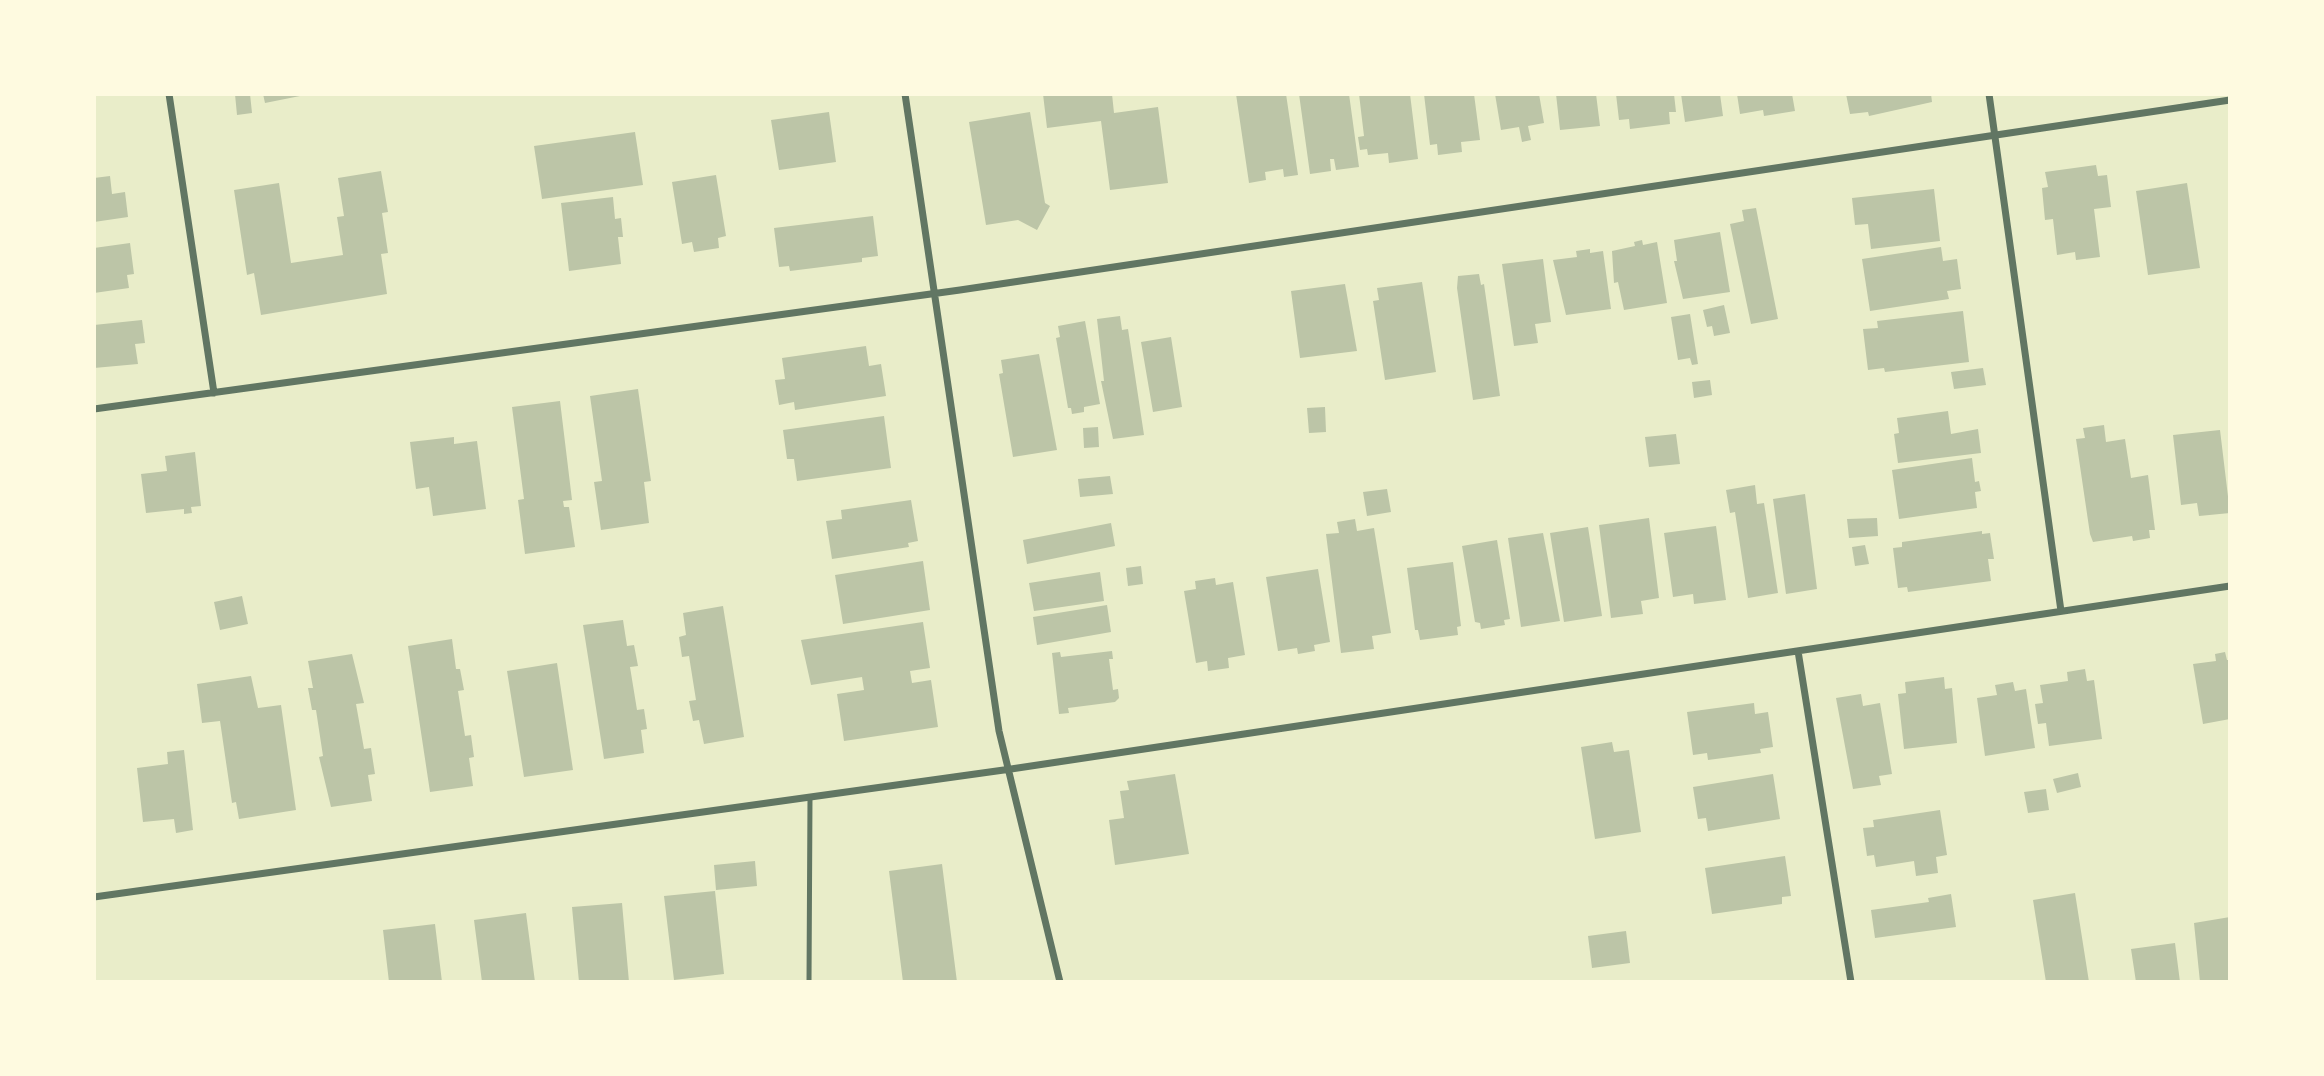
<!DOCTYPE html>
<style>
body{margin:0}
#map{position:relative;width:2324px;height:1076px;overflow:hidden;background:#e9edc9;font-family:Manrope,sans-serif}
canvas{display:block}
.frame{position:absolute;inset:0;border:96px solid #fefae0;pointer-events:none}
</style>
<div id="map">
<canvas width="2324" height="1076"></canvas>
<div class="frame"></div>
</div>
<script>
const c = document.querySelector('canvas').getContext('2d');
c.lineJoin = 'round';
function paint(path, color) {
  c.fillStyle = color;
  c.fill(path, 'evenodd');
}
function poly(rows) {
  const path = new Path2D();
  for (const r of rows) {
    path.moveTo(r[0], r[1]);
    for (let i = 2; i < r.length; i += 2) path.lineTo(r[i], r[i + 1]);
  }
  return path;
}
function strokePath(path, color, width, dash) {
  c.strokeStyle = color;
  c.lineWidth = width;
  c.lineCap = dash ? 'butt' : 'round';
  c.setLineDash(dash || []);
  c.stroke(path);
}
paint(poly([
 [235,94,250,94,252,113,237,115],
 [263,94,300,94,300,96,265,103],
 [1043,94,1112,94,1114,113,1158,107,1168,183,1110,190,1101,121,1047,128],
 [1236,94,1286,94,1298,175,1284,177,1283,169,1265,172,1266,180,1249,183],
 [1299,94,1349,94,1359,167,1336,170,1334,159,1330,159,1331,171,1310,174],
 [1359,94,1410,94,1418,159,1389,163,1388,153,1368,155,1367,149,1360,150,1358,137,1364,136],
 [1424,94,1474,94,1480,140,1461,142,1462,152,1438,155,1437,144,1430,145],
 [1495,94,1539,94,1544,123,1528,126,1531,140,1522,142,1519,127,1501,130],
 [1556,94,1596,94,1600,126,1560,130],
 [1616,94,1674,94,1676,112,1669,112,1670,124,1630,129,1629,119,1619,120],
 [1681,94,1720,94,1723,116,1685,122],
 [1737,94,1792,94,1795,111,1764,116,1763,110,1740,114],
 [1846,94,1931,94,1932,102,1869,116,1868,112,1850,114],
 [829,112,836,162,779,170,771,120],
 [1030,112,1045,203,1050,206,1037,230,1018,220,986,225,969,122],
 [635,132,643,185,542,199,534,146],
 [2096,165,2098,176,2107,175,2111,207,2094,209,2100,257,2076,260,2075,252,2057,255,2053,219,2045,220,2042,188,2048,187,2045,172],
 [381,171,388,212,382,213,388,253,381,254,387,294,261,315,254,273,247,275,234,190,279,183,291,263,343,255,337,217,344,216,338,178],
 [716,175,726,236,718,238,719,248,694,252,692,242,682,244,672,182],
 [110,176,112,194,125,192,128,217,94,222,94,178],
 [2187,183,2200,268,2148,275,2136,191],
 [1934,189,1940,241,1871,249,1868,224,1855,225,1852,198],
 [613,197,615,219,621,218,623,237,618,237,621,264,569,271,561,203],
 [1756,208,1778,319,1751,324,1730,224,1744,221,1742,210],
 [873,216,878,256,862,258,862,262,790,271,789,266,779,267,774,228],
 [1720,232,1730,292,1683,299,1674,261,1677,261,1674,240],
 [1642,240,1643,245,1657,242,1667,303,1624,310,1618,282,1614,283,1612,251,1635,246,1634,242],
 [130,243,134,274,127,275,129,288,94,293,94,248],
 [1941,247,1943,261,1957,259,1961,289,1947,291,1949,299,1870,311,1862,259],
 [1590,249,1590,253,1603,251,1611,309,1566,315,1553,260,1577,257,1576,251],
 [1543,259,1551,322,1535,324,1538,343,1514,346,1502,264],
 [1479,274,1481,285,1484,284,1500,396,1473,400,1457,288,1458,276],
 [1422,282,1436,372,1385,380,1373,301,1379,300,1377,288],
 [1345,284,1357,351,1300,358,1291,291],
 [1724,305,1730,333,1714,336,1712,326,1707,327,1703,310],
 [1963,311,1969,362,1885,372,1884,368,1868,370,1863,329,1878,328,1877,321],
 [1690,314,1698,364,1692,365,1690,358,1678,360,1671,317],
 [1120,316,1122,330,1128,329,1144,435,1113,439,1101,381,1104,381,1097,319],
 [142,320,145,343,135,344,138,364,94,368,94,325],
 [1085,321,1100,404,1084,407,1084,412,1072,414,1071,408,1068,408,1056,338,1060,337,1058,326],
 [1171,337,1182,407,1153,412,1141,342],
 [866,346,869,366,881,364,886,396,795,410,794,402,779,405,775,380,785,379,782,358],
 [1039,354,1057,450,1013,457,999,374,1003,373,1001,360],
 [1983,368,1986,385,1954,389,1951,372],
 [1710,380,1712,395,1694,398,1692,382],
 [638,389,651,481,644,482,649,523,601,530,594,482,602,481,590,396],
 [560,401,572,500,563,501,564,507,569,507,575,547,525,554,518,500,524,499,512,407],
 [1325,407,1326,432,1309,433,1307,408],
 [1948,411,1951,434,1978,429,1981,453,1898,463,1894,434,1899,433,1897,418],
 [884,416,891,468,797,481,794,459,787,459,783,430],
 [2104,425,2106,442,2125,439,2131,478,2148,475,2155,530,2149,530,2150,538,2133,541,2132,536,2093,542,2090,534,2076,439,2085,438,2083,428],
 [1098,427,1099,447,1084,448,1083,428],
 [2220,430,2230,513,2199,516,2197,503,2181,505,2173,435],
 [1676,434,1680,464,1649,467,1645,437],
 [454,437,454,444,477,441,486,509,433,516,429,487,416,489,410,442],
 [195,452,201,506,191,507,192,513,184,514,184,509,146,513,141,474,167,471,165,456],
 [1972,458,1975,482,1979,481,1981,491,1975,492,1977,508,1899,519,1892,470],
 [1110,476,1113,494,1080,497,1078,479],
 [1755,485,1757,504,1764,503,1778,593,1748,598,1735,512,1730,513,1726,490],
 [1387,489,1391,512,1367,516,1363,492],
 [1805,494,1817,589,1786,594,1773,499],
 [911,500,918,541,908,543,909,547,832,559,826,521,842,519,841,510],
 [1649,518,1659,598,1641,601,1643,614,1611,618,1599,525],
 [1877,518,1878,536,1849,538,1847,519],
 [1355,519,1357,531,1374,528,1391,633,1372,636,1374,649,1341,653,1326,534,1339,533,1337,522],
 [1111,523,1115,546,1027,564,1023,540],
 [1716,526,1726,600,1694,604,1693,594,1673,597,1664,533],
 [1588,527,1602,616,1564,622,1550,533],
 [1982,531,1982,534,1990,533,1994,559,1988,559,1991,581,1908,592,1907,587,1898,588,1893,548,1902,547,1902,542],
 [1543,533,1560,621,1521,627,1508,538],
 [1497,540,1510,619,1504,620,1505,625,1481,629,1480,623,1475,622,1462,546],
 [1865,545,1869,564,1855,566,1852,547],
 [923,561,930,610,843,624,835,575],
 [1453,562,1461,626,1457,627,1458,635,1420,640,1418,630,1415,630,1407,568],
 [1141,566,1143,584,1128,586,1126,568],
 [1318,569,1330,642,1314,645,1315,651,1298,654,1297,648,1278,651,1266,577],
 [1100,572,1104,601,1034,611,1029,583],
 [1215,578,1216,585,1233,582,1245,655,1228,658,1229,668,1208,671,1207,661,1196,663,1184,591,1196,589,1195,581],
 [242,596,248,624,220,630,214,602],
 [1107,605,1111,632,1037,645,1033,617],
 [723,606,744,737,704,744,699,720,693,721,689,701,696,700,689,656,682,657,679,637,686,635,683,613],
 [623,620,627,646,634,645,638,666,630,667,637,710,644,709,647,729,641,730,644,753,604,759,583,625],
 [923,622,930,668,910,671,912,683,931,680,938,727,844,741,837,694,864,690,862,677,811,685,801,640],
 [452,639,456,669,460,669,464,690,458,691,465,736,471,735,474,757,469,758,473,786,430,792,408,646],
 [1112,651,1113,659,1109,659,1113,690,1118,689,1119,698,1115,702,1068,708,1069,713,1059,714,1052,653,1060,652,1061,657],
 [2225,652,2227,660,2230,660,2230,719,2203,724,2193,664,2216,661,2215,654],
 [352,654,364,703,356,704,364,749,371,748,375,774,368,775,372,801,331,807,319,757,323,756,316,710,312,710,308,688,313,688,308,661],
 [557,663,573,770,524,777,507,671],
 [2085,669,2087,681,2094,680,2102,739,2049,746,2046,723,2038,724,2035,704,2043,703,2040,685,2068,681,2067,672],
 [251,676,258,708,281,705,296,810,239,819,236,802,232,803,220,721,202,723,197,684],
 [1944,677,1945,689,1952,688,1957,743,1904,749,1898,694,1906,693,1905,682],
 [2013,682,2015,691,2026,689,2035,748,1985,756,1977,698,1997,695,1995,685],
 [1861,694,1863,706,1880,703,1892,774,1879,776,1881,785,1853,789,1836,698],
 [1754,703,1755,714,1768,712,1773,747,1760,749,1761,753,1708,760,1707,753,1693,755,1687,712],
 [1612,742,1614,752,1629,750,1641,832,1595,839,1581,747],
 [184,750,193,830,176,833,174,819,143,822,137,768,168,764,167,752],
 [2078,773,2081,787,2057,793,2053,779],
 [1175,774,1189,854,1115,865,1109,820,1124,818,1120,791,1129,790,1127,781],
 [1773,774,1780,819,1708,831,1706,818,1698,819,1693,787],
 [2046,789,2049,810,2028,813,2024,792],
 [1940,810,1947,855,1936,857,1938,873,1916,876,1914,861,1876,867,1874,855,1867,856,1863,828,1874,827,1873,820],
 [1785,856,1791,896,1782,897,1782,904,1712,914,1705,868],
 [755,861,757,886,716,890,714,865],
 [942,864,957,982,903,982,889,871],
 [715,891,724,974,674,980,664,896],
 [2075,893,2089,982,2046,982,2033,900],
 [1951,894,1956,927,1875,938,1871,910,1929,902,1928,898],
 [622,903,629,982,579,982,572,907],
 [526,913,535,982,482,982,474,920],
 [2230,917,2230,982,2200,982,2194,923],
 [435,924,442,982,389,982,383,930],
 [1626,931,1630,963,1592,968,1588,936],
 [2175,943,2180,982,2136,982,2131,949]
]), '#bcc5a7');
strokePath(poly([
 [809,982,810,797]
]), '#617663', 5);
strokePath(poly([
 [169,94,214,393],
 [905,94,999,731,1060,982],
 [1989,94,2061,611],
 [94,409,960,290,2230,100],
 [1798,651,1851,982],
 [94,897,1011,769,2230,586]
]), '#617663', 7);
</script>
